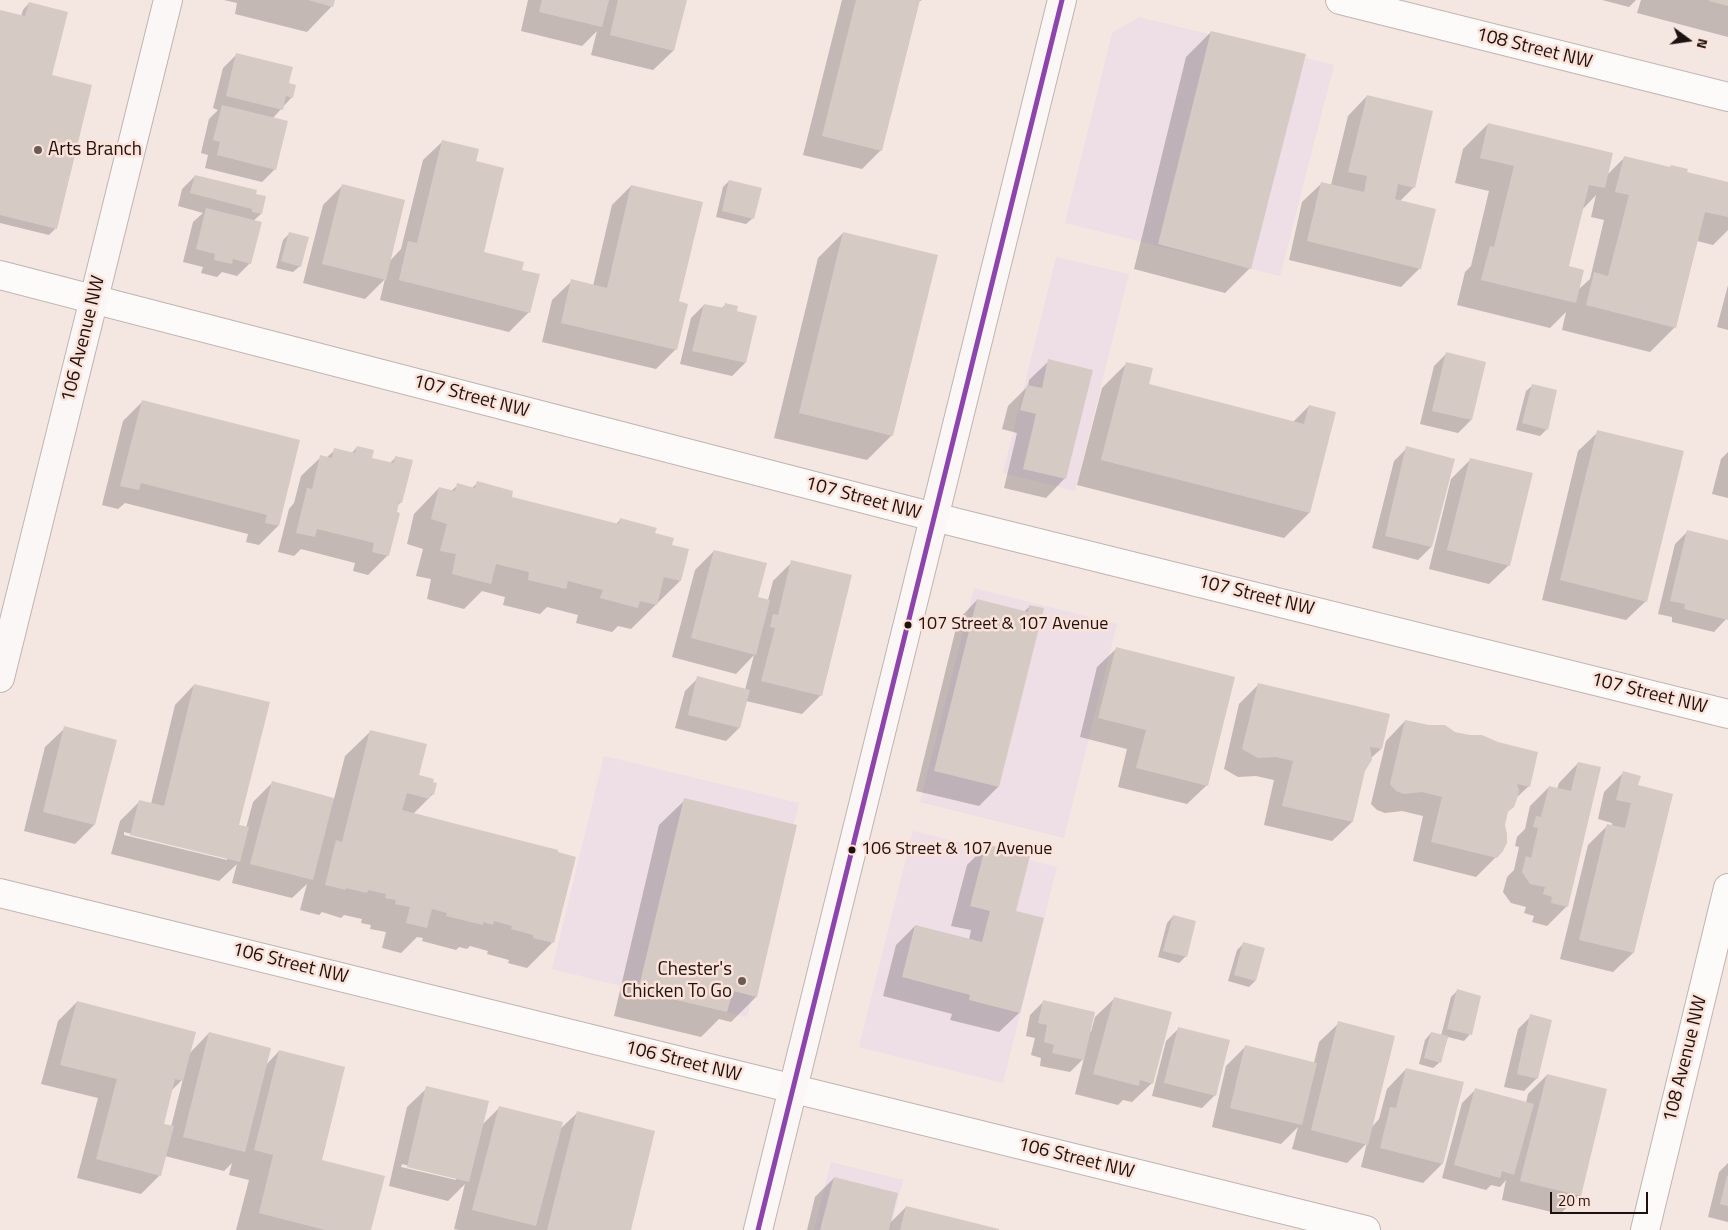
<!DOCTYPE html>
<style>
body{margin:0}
#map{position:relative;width:1728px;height:1230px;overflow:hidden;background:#f4e6e1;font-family:"Titillium Web",sans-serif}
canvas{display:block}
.north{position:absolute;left:1663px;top:15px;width:50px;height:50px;-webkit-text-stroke:4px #fce2d9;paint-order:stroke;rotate:104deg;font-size:14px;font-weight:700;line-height:20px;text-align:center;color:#1d120e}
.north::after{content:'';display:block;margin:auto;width:18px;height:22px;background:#1d120e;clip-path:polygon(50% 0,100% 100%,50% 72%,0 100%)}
.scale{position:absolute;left:1550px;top:1192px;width:98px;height:22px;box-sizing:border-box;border:2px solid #1d120e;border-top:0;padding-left:6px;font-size:15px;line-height:18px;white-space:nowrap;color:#1d120e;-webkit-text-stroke:4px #fce2d9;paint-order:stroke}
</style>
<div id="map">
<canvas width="1728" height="1230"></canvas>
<div class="north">N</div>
<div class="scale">20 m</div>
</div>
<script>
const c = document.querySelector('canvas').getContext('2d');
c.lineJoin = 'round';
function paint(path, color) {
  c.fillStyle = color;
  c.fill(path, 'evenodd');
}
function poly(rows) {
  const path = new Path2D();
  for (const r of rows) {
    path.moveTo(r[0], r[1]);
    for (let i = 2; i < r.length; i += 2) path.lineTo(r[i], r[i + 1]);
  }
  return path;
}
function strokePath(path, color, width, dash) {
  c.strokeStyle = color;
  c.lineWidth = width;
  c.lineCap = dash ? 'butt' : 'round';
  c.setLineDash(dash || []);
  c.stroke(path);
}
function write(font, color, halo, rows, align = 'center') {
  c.font = font + ' "Titillium Web",sans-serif';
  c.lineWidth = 5;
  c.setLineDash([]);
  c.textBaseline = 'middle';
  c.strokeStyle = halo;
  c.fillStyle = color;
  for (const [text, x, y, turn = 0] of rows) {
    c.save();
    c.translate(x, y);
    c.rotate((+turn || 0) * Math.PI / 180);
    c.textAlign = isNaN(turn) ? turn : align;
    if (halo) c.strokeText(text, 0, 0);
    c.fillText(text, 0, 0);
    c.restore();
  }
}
paint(poly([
 [1139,17,1334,65,1280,276,1065,223,1112,33],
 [1056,257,1129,274,1075,491,1003,473],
 [974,588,1117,624,1064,838,920,802],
 [604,756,799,803,747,1017,552,969],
 [913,831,1057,867,1003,1083,859,1047],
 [831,1162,903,1180,890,1230,814,1230]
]), '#eedee5');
paint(poly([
 [224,0,334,0,332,6,307,32,235,14,237,3],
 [528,0,686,0,673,51,653,70,591,55,597,31,582,46,521,31],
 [842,0,922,0,918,2,881,150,862,169,803,155],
 [1602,0,1636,0,1629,7],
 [1641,0,1728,0,1728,37,1637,13],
 [29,3,50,76,90,86,55,229,49,235,0,223,0,11,21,16,23,10],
 [1211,32,1250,268,1225,293,1134,269,1186,57],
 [236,55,287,84,292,97,272,119,275,169,262,182,205,168,208,155,201,153,209,119,218,110,213,108,223,68],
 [1367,96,1414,187,1400,201,1420,268,1401,287,1289,260,1302,202,1322,183,1331,185,1348,116],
 [1488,124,1607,175,1625,157,1728,184,1728,230,1713,245,1697,241,1675,327,1650,352,1562,330,1566,312,1550,328,1457,305,1465,272,1471,266,1489,191,1455,183,1463,149],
 [1596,195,1591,217,1604,220,1590,279,1578,290,1568,267,1582,210],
 [443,141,474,162,482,253,520,270,529,312,509,332,380,300,385,279,365,299,303,283,323,205,342,186,389,262,401,249,423,160],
 [195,176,264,197,261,214,253,221,250,263,237,276,222,272,217,277,201,273,203,267,183,262,193,222,203,213,178,206,182,189],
 [729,181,753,218,746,224,716,217,723,187],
 [631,186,678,302,676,349,656,369,542,342,552,300,572,281,593,286,612,205],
 [843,233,892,435,867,460,774,438,818,258],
 [289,234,300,266,293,272,276,268,283,240],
 [1728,285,1728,330,1717,327],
 [704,305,721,309,725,305,735,312,745,363,732,376,680,364,691,318],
 [1447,353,1471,420,1458,433,1420,424,1434,366],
 [1049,361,1065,478,1046,498,1004,488,1017,433,1002,429,1008,406,1028,386,1029,380],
 [1127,363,1147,385,1293,422,1309,406,1309,513,1284,538,1077,485,1102,388],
 [1533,385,1546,430,1540,436,1516,430,1526,391],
 [142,402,299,441,278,526,259,545,246,542,248,534,125,503,118,509,102,505,123,421],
 [1598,432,1646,601,1626,620,1542,600,1578,451],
 [357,447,371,459,389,464,396,457,401,502,397,506,388,555,368,575,353,571,355,563,301,549,294,556,278,552,289,509,294,503,301,476,321,457,326,458,335,450,351,454],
 [1407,448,1431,547,1418,560,1372,548,1394,461],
 [1728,452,1728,498,1712,494,1721,459],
 [1471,459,1509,565,1489,584,1429,569,1451,479],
 [477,483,510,498,616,524,620,520,654,534,670,546,688,550,680,581,631,629,618,626,612,632,576,623,578,615,547,607,540,614,503,605,505,597,482,591,464,609,427,599,431,579,416,576,423,549,407,544,414,514,439,488,451,491,458,485,472,488],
 [1688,531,1728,541,1728,617,1714,632,1672,622,1672,617,1658,614,1675,544],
 [714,551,757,598,768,600,773,581,792,562,821,695,802,714,746,701,739,728,726,741,675,728,685,691,698,678,745,690,754,655,736,674,672,657,695,570],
 [977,600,1024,612,1030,606,998,787,979,806,916,791,958,620],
 [1117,648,1207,785,1187,804,1118,787,1127,749,1080,737,1097,667],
 [194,685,238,825,246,828,253,802,272,783,334,799,345,756,371,731,417,776,433,794,413,814,552,943,527,968,508,963,509,960,487,954,488,951,470,946,467,949,459,947,456,950,422,941,423,938,417,937,401,953,382,948,386,932,370,929,371,925,361,923,362,919,344,915,341,918,322,912,319,915,300,910,307,884,292,898,232,883,237,864,219,881,111,854,120,821,139,802,151,804,175,705],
 [124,832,227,858,227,860,124,835],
 [1258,685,1381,749,1370,759,1364,771,1352,822,1332,841,1264,825,1274,780,1256,776,1238,777,1224,769,1239,704],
 [1405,721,1529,786,1515,799,1507,812,1496,857,1476,877,1413,861,1423,816,1402,811,1385,813,1377,810,1371,804,1386,741],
 [65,728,94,825,75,844,24,831,45,747],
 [1578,763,1599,768,1566,907,1547,926,1532,922,1534,916,1524,913,1526,907,1511,903,1503,892,1507,877,1514,870,1519,847,1515,846,1517,837,1525,829,1530,806,1549,787,1557,789,1559,783],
 [1623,773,1637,786,1633,953,1613,972,1560,959,1588,845,1608,825,1612,826,1612,823,1598,819,1604,792],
 [685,800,756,997,731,1022,719,1019,701,1037,614,1016,659,825],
 [986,846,1014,912,1042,919,1019,1013,999,1032,950,1020,952,1014,883,996,896,945,915,926,969,940,971,930,951,926,967,865],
 [1173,916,1186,956,1179,963,1158,957,1167,923],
 [1243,944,1255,981,1249,987,1228,981,1237,950],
 [1457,991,1470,1034,1464,1041,1448,1037,1440,1062,1433,1068,1419,1064,1425,1040,1431,1033,1441,1036,1451,997],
 [1115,998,1152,1083,1132,1102,1123,1100,1118,1105,1075,1094,1084,1058,1070,1072,1040,1066,1041,1058,1031,1055,1035,1038,1026,1036,1030,1015,1043,1002,1091,1032,1095,1017],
 [77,1002,189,1054,209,1033,265,1066,279,1051,320,1161,370,1230,236,1230,249,1180,229,1175,232,1163,224,1171,165,1156,160,1175,141,1194,77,1178,98,1098,41,1084,58,1021],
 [183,1079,171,1127,162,1125,170,1092],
 [1531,1016,1537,1078,1524,1091,1504,1087,1518,1029],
 [1339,1023,1371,1128,1379,1119,1387,1089,1406,1069,1442,1164,1423,1183,1361,1167,1367,1143,1347,1163,1292,1149,1298,1127,1281,1144,1212,1127,1226,1066,1246,1046,1314,1063,1319,1042],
 [1179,1028,1215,1095,1202,1108,1152,1096,1166,1041],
 [1547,1075,1580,1195,1560,1214,1502,1200,1506,1180,1500,1187,1491,1185,1486,1190,1442,1178,1462,1103,1475,1090,1526,1103,1528,1094],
 [427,1088,481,1126,499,1108,559,1130,577,1113,630,1230,459,1230,454,1229,465,1184,448,1201,389,1186,407,1107],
 [402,1164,456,1178,456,1180,401,1167],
 [1728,1163,1728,1222,1708,1217,1719,1172],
 [834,1178,889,1224,906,1207,997,1230,807,1230,815,1197]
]), '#0003');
paint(poly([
 [308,0,335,0,333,7],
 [542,0,609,0,602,27,539,12],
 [618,0,687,0,674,51,610,35],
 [856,0,920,0,882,151,822,136],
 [1709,0,1728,0,1728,6,1709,1],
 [29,2,68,12,52,75,92,85,57,229,0,215,0,10,25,16],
 [1211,31,1306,54,1251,269,1158,244],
 [236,53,293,67,289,83,296,85,293,98,286,96,283,110,226,96],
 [1367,95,1433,111,1415,188,1398,184,1395,199,1436,209,1421,269,1307,241,1321,182,1364,192,1367,176,1348,172],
 [222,105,288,121,276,170,217,155,220,142,213,140],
 [1488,123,1613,153,1605,188,1589,185,1569,266,1584,270,1576,303,1481,280,1490,246,1494,247,1514,166,1480,158],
 [442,140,479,149,476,161,504,168,484,252,524,262,522,270,540,274,530,313,399,280,408,241,417,243],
 [1624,156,1670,167,1671,165,1688,169,1687,172,1728,182,1728,217,1705,212,1676,328,1586,305,1594,272,1608,276,1629,195,1615,192],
 [195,175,257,190,256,194,266,196,262,214,252,212,252,209,190,193],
 [729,180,762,188,754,219,722,211],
 [342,184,405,200,386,280,322,264],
 [631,185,703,202,679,301,688,304,677,350,561,323,571,279,607,288],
 [206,208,262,222,251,264,233,259,232,264,214,260,215,254,196,249],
 [289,232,309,237,301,267,281,261],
 [843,232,938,255,893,436,799,413],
 [725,303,738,306,737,311,757,316,746,363,692,351,704,304,724,308],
 [1446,352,1486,362,1472,420,1432,411],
 [1048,359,1093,370,1066,479,1023,469,1036,414,1020,410,1027,385,1042,388],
 [1126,362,1153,368,1149,384,1304,424,1309,405,1336,412,1310,513,1101,460],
 [1532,384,1557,390,1548,430,1522,423],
 [142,400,300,440,279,526,265,523,267,515,141,483,139,490,120,486],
 [1597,430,1684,451,1647,602,1560,580],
 [357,446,374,450,372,458,394,463,395,456,413,460,402,503,399,502,397,512,400,513,389,556,372,552,374,543,317,529,315,537,296,533,307,488,312,489,320,455,332,458,334,448,355,453],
 [1406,446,1455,459,1432,547,1385,536],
 [1470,458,1533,473,1510,566,1447,550],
 [477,481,513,491,512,497,619,524,620,518,657,528,655,533,674,538,672,545,689,549,681,581,664,577,657,605,640,601,638,608,600,598,603,590,568,581,566,589,528,580,529,572,496,564,491,584,452,574,456,554,440,551,447,524,431,519,439,487,455,491,457,483,475,488],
 [1687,530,1728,540,1728,620,1684,609,1685,604,1670,601],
 [714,550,767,563,758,597,770,600,756,655,691,638],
 [791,560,852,575,822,696,761,681,775,628,770,627,773,614,778,615],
 [977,599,1028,612,1029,605,1044,608,999,787,934,771],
 [1116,647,1235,677,1208,786,1136,768,1146,730,1098,718],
 [697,676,750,690,740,728,688,715],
 [1258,683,1390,714,1382,749,1370,747,1372,760,1365,771,1353,822,1282,806,1293,761,1276,757,1258,758,1242,749],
 [194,684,270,702,239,825,249,827,240,862,130,835,139,800,164,806],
 [1405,720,1429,725,1445,725,1455,732,1470,735,1482,735,1498,742,1538,752,1530,787,1517,784,1519,791,1517,799,1514,807,1508,812,1505,825,1507,834,1507,843,1503,851,1497,858,1431,842,1442,797,1422,792,1404,794,1396,791,1390,784],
 [64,726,117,740,95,825,43,812],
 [370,730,427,744,419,775,434,779,433,782,437,783,434,795,431,794,429,799,407,793,402,810,558,850,558,852,576,857,554,943,533,938,533,935,511,929,512,926,494,921,493,925,483,922,483,925,446,916,447,913,432,909,427,928,406,923,410,907,395,904,396,900,385,898,386,894,368,890,367,893,346,888,346,890,325,885,336,840,342,842],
 [1578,762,1601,767,1568,907,1551,903,1552,897,1543,894,1545,887,1530,884,1522,872,1526,856,1531,858,1538,828,1533,827,1536,816,1541,817,1549,786,1571,791],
 [1623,771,1641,776,1638,785,1673,794,1634,953,1579,940,1607,824,1625,828,1631,803,1616,800],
 [272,781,334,798,313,880,250,864],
 [684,798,797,825,757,997,733,991,727,1012,638,991],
 [986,844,1030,856,1016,911,1044,918,1020,1013,969,1000,970,995,902,977,915,925,982,942,990,911,970,906],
 [1173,915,1196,921,1187,957,1163,951],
 [1243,942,1265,948,1256,981,1234,975],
 [1457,989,1481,996,1472,1035,1447,1029],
 [1114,997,1172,1012,1153,1084,1140,1080,1139,1086,1093,1074],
 [1043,1000,1095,1012,1084,1060,1052,1053,1054,1045,1044,1042,1047,1025,1038,1023],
 [77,1001,196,1032,183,1081,175,1079,164,1124,174,1126,161,1176,96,1159,117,1079,60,1065],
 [1530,1014,1552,1020,1538,1079,1517,1074],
 [1338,1021,1395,1036,1368,1145,1311,1130],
 [1178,1027,1230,1040,1216,1096,1164,1083],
 [209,1032,271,1048,245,1152,183,1137],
 [1431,1032,1448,1036,1441,1063,1424,1058],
 [1245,1045,1317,1063,1302,1125,1230,1108],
 [279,1050,345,1067,322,1160,385,1176,371,1230,325,1230,259,1213,273,1155,254,1150],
 [1406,1068,1464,1082,1443,1164,1380,1148,1390,1107,1396,1108],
 [1547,1074,1607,1089,1581,1196,1520,1181],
 [426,1086,489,1101,469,1182,407,1167],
 [1475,1088,1534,1104,1514,1175,1502,1171,1500,1178,1454,1165],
 [499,1106,563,1122,536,1226,472,1210],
 [577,1111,655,1131,631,1230,547,1230],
 [1727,1176,1728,1176,1728,1206,1720,1204],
 [834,1177,898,1193,889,1230,820,1230],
 [906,1206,999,1229,999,1230,900,1230]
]), '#d6cbc4');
const street = poly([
 [1340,0,1728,97],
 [0,275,934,517,1728,714],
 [0,893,1366,1230],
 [1645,1230,1728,888]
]);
const secondary = poly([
 [0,678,168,0],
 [758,1230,1062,0]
]);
strokePath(street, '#c0b4b0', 30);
strokePath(secondary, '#c0b4b0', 30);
strokePath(street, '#fdfbfa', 28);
strokePath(secondary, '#fbf7f6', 28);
strokePath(poly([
 [758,1230,1062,0]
]), '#8e44ad', 5);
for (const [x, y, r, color] of [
 [38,150,5,"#685c58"],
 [908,625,4.5,"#1d120e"],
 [852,850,4.5,"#1d120e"],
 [742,981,5,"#685c58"]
]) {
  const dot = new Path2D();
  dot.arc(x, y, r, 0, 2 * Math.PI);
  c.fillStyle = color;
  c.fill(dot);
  strokePath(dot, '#fce2d9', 2);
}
write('18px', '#1d120e', '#fce2d9', [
 ["107 Street & 107 Avenue",917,625],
 ["106 Street & 107 Avenue",861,850]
], 'left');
write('19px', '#1d120e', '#fce2d9', [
 ["108 Street NW",1534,49,14],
 ["106 Avenue NW",84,339,-76],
 ["107 Street NW",471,397,15],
 ["107 Street NW",863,499,15],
 ["107 Street NW",1256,596,14],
 ["107 Street NW",1649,694,14],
 ["106 Street NW",290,964,14],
 ["108 Avenue NW",1686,1059,-76],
 ["106 Street NW",683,1062,14],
 ["106 Street NW",1076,1159,14]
]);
write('19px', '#1d120e', '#fce2d9', [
 ["Arts Branch",48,150],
 ["Chester's",732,970,"right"],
 ["Chicken To Go",732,992,"right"]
], 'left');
</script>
